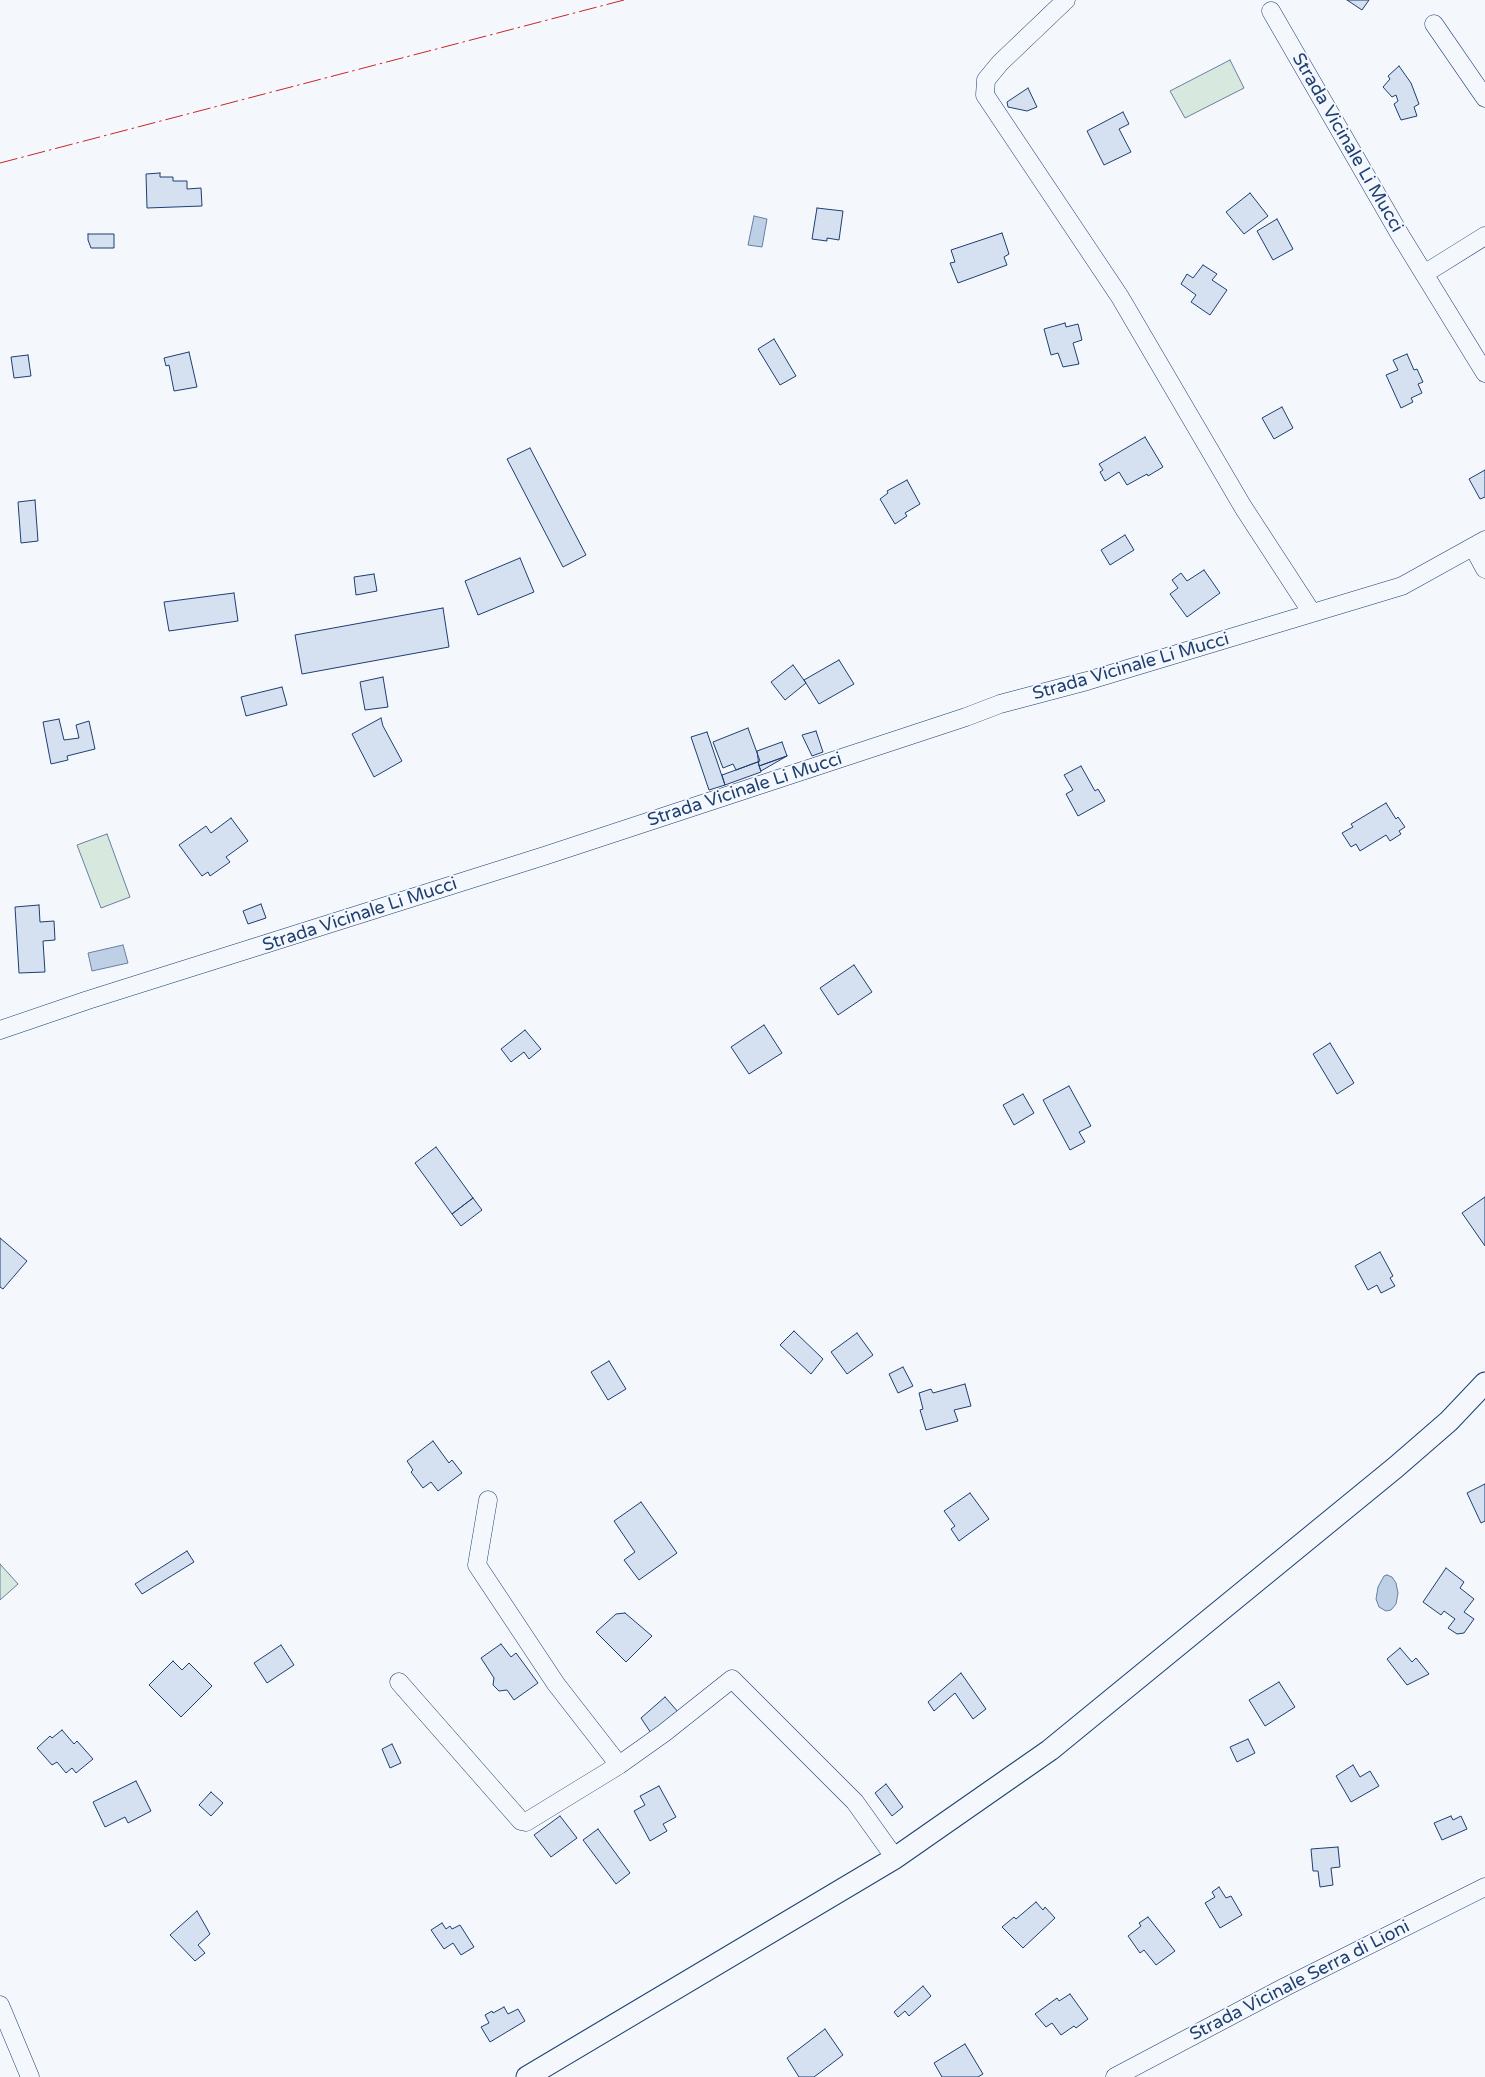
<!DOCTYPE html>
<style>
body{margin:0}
canvas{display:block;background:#f4f7fb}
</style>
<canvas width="1485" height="2077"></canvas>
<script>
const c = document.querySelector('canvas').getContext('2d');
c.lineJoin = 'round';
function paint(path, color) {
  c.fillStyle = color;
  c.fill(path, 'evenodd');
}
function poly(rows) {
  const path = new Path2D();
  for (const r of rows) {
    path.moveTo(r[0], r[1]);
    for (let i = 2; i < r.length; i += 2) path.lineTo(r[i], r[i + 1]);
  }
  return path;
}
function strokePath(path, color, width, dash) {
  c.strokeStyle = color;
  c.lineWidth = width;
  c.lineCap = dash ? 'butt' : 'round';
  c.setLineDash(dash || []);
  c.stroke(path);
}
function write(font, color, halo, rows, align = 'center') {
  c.font = font + ' "Varela Round",sans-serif';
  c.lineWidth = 4;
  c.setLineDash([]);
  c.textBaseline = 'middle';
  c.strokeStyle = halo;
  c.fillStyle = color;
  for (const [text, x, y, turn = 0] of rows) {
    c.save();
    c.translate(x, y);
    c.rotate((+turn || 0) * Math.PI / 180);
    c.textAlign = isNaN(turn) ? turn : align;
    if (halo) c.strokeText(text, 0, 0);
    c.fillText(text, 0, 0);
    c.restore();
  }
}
const green = poly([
 [1230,60,1244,88,1185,118,1170,91,1230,60],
 [107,834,130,897,101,908,77,845,107,834],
 [0,1564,18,1584,0,1600,0,1564]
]);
paint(green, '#d7e8df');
strokePath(green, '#687fa3', 1);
const water = poly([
 [754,216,767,219,762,247,748,245,754,216],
 [123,945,128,963,92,971,88,953,123,945],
 [1387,1575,1392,1577,1396,1583,1398,1593,1396,1604,1391,1610,1386,1611,1379,1607,1376,1599,1378,1587,1384,1576,1387,1575]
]);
paint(water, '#bed0e5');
strokePath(water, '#687fa3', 1);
const building = poly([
 [1347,0,1369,0,1362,10,1347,0],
 [1399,66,1411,83,1419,104,1414,107,1417,116,1401,120,1394,104,1398,101,1396,95,1392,97,1383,87,1390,79,1388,76,1399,66],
 [1028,88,1037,107,1027,111,1008,107,1007,102,1028,88],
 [1123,112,1129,124,1119,129,1131,152,1104,165,1087,131,1123,112],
 [160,173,160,177,173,177,173,181,187,181,187,189,201,188,202,206,147,208,146,174,160,173],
 [1250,193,1268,216,1244,234,1226,212,1250,193],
 [817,208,843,211,839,240,827,238,827,241,812,239,817,208],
 [1277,219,1293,249,1273,260,1257,231,1277,219],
 [1002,233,1009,254,1004,257,1007,265,958,283,950,263,955,262,951,250,1002,233],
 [88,234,114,234,114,248,91,248,88,240,88,234],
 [1203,265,1217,274,1212,280,1227,290,1210,315,1191,302,1196,295,1181,284,1187,274,1193,278,1203,265],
 [1065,323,1066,327,1078,324,1082,340,1073,343,1079,364,1063,367,1058,353,1051,355,1044,329,1065,323],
 [774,339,796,376,780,385,758,349,774,339],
 [189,352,197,387,174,391,169,365,166,366,164,358,189,352],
 [1407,354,1414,370,1417,369,1423,382,1418,384,1422,393,1411,398,1413,402,1401,408,1386,375,1398,370,1393,360,1407,354],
 [28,355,31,376,14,378,11,357,28,355],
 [1282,407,1293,428,1274,439,1262,418,1282,407],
 [1145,437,1163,467,1148,476,1147,474,1127,485,1119,472,1105,481,1100,472,1103,470,1099,464,1145,437],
 [530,448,586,555,563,567,507,459,530,448],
 [1485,470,1485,497,1480,499,1469,479,1485,470],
 [907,480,920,504,905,513,907,516,895,524,880,499,888,493,887,491,907,480],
 [35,500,38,541,21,543,18,502,35,500],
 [1125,535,1134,550,1110,565,1101,550,1125,535],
 [520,558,534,592,478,615,465,581,520,558],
 [1204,570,1220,593,1187,617,1170,594,1178,588,1172,580,1181,573,1187,581,1204,570],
 [374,574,377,591,356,595,354,577,374,574],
 [234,593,238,621,169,631,164,602,234,593],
 [443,608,449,647,302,674,295,635,443,608],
 [839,660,854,684,819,704,804,680,839,660],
 [793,665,806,683,785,700,771,682,793,665],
 [383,677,388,707,365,710,360,682,383,677],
 [282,687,287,705,246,716,241,697,282,687],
 [381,718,383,726,402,761,374,777,352,734,381,718],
 [59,719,64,740,79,738,76,725,89,721,95,749,67,756,68,760,51,764,43,722,59,719],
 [748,728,760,761,736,770,733,764,723,768,713,742,748,728],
 [816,731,823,752,812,756,802,735,816,731],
 [707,732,725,785,709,790,691,737,707,732],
 [782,742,787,756,759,766,757,751,782,742],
 [787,756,761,771,759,766,787,756],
 [758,762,761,772,725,785,722,775,758,762],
 [1081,766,1095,791,1098,789,1105,801,1078,816,1066,794,1073,790,1064,775,1081,766],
 [1386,803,1396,819,1398,817,1405,827,1399,831,1401,834,1390,841,1386,835,1360,851,1356,844,1351,847,1342,833,1353,827,1351,824,1386,803],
 [231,818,248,841,226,857,230,862,210,876,208,872,202,876,179,845,206,826,211,833,231,818],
 [261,904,266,918,248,924,243,911,261,904],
 [39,905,40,922,54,921,55,940,43,941,45,972,19,973,15,907,39,905],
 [854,965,872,992,838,1015,820,988,854,965],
 [764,1025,782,1053,749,1074,731,1047,764,1025],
 [525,1030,541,1049,529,1059,524,1052,511,1062,501,1049,525,1030],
 [1330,1043,1354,1083,1337,1094,1313,1054,1330,1043],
 [1069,1086,1091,1126,1079,1132,1085,1142,1070,1150,1043,1100,1069,1086],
 [1023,1094,1034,1113,1014,1125,1003,1105,1023,1094],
 [436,1147,473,1198,452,1214,415,1163,436,1147],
 [1485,1197,1485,1246,1462,1213,1485,1197],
 [473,1198,482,1210,461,1226,452,1214,473,1198],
 [0,1238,27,1261,3,1289,0,1287,0,1238],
 [1380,1252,1393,1276,1390,1278,1395,1286,1381,1293,1377,1285,1368,1290,1355,1266,1380,1252],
 [794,1331,823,1359,811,1374,780,1345,794,1331],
 [857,1333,873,1355,847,1374,831,1352,857,1333],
 [609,1361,626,1389,608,1400,591,1372,609,1361],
 [903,1367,913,1386,898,1393,889,1374,903,1367],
 [965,1384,971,1406,954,1410,958,1421,926,1430,920,1410,923,1409,919,1393,931,1389,933,1393,965,1384],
 [433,1441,449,1463,452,1460,462,1473,438,1491,431,1482,423,1488,411,1472,413,1470,407,1461,433,1441],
 [1485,1484,1485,1521,1481,1523,1467,1493,1485,1484],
 [970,1493,989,1519,959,1541,951,1529,955,1526,944,1511,970,1493],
 [641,1502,677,1553,639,1580,624,1560,635,1552,614,1521,641,1502],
 [187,1551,194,1562,142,1594,135,1584,187,1551],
 [1446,1568,1464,1582,1460,1588,1474,1599,1464,1612,1474,1619,1464,1633,1457,1634,1448,1628,1455,1619,1444,1611,1441,1615,1423,1602,1446,1568],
 [625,1613,652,1636,626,1662,596,1632,616,1614,625,1613],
 [501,1644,511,1657,516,1653,538,1683,514,1700,507,1690,499,1691,493,1685,494,1678,481,1658,501,1644],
 [281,1645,294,1665,267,1683,254,1663,281,1645],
 [1400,1648,1412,1662,1416,1658,1429,1674,1407,1685,1387,1659,1400,1648],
 [173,1661,182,1670,189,1663,212,1686,181,1717,149,1685,173,1661],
 [961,1673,986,1709,973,1719,955,1693,934,1711,928,1702,961,1673],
 [1279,1682,1295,1707,1265,1726,1249,1700,1279,1682],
 [665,1697,679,1713,653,1736,641,1718,665,1697],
 [62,1730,74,1744,77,1741,93,1759,76,1773,72,1768,66,1773,57,1762,52,1765,37,1748,50,1736,52,1738,62,1730],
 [1248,1739,1255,1753,1237,1762,1230,1747,1248,1739],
 [392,1744,401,1763,390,1768,382,1749,392,1744],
 [1353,1765,1360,1777,1370,1771,1379,1786,1351,1802,1336,1776,1353,1765],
 [136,1781,151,1811,128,1823,125,1817,105,1827,93,1802,136,1781],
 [886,1784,903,1807,892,1816,875,1793,886,1784],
 [659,1786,676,1817,663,1824,667,1831,650,1841,634,1811,645,1805,640,1796,659,1786],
 [211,1792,223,1803,211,1816,199,1805,211,1792],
 [560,1816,577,1838,551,1857,534,1835,560,1816],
 [1451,1816,1453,1820,1461,1816,1467,1829,1442,1840,1434,1823,1451,1816],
 [598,1829,630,1873,616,1884,583,1840,598,1829],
 [1338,1847,1340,1867,1331,1868,1333,1885,1320,1887,1318,1871,1313,1871,1311,1849,1338,1847],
 [1219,1887,1226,1898,1231,1896,1242,1915,1220,1928,1205,1903,1215,1897,1212,1892,1219,1887],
 [1036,1902,1043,1910,1045,1907,1055,1918,1023,1948,1002,1927,1014,1917,1016,1919,1036,1902],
 [197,1911,210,1934,198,1945,205,1953,195,1961,170,1935,197,1911],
 [1148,1917,1175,1951,1156,1965,1144,1950,1140,1953,1128,1936,1141,1926,1139,1923,1148,1917],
 [442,1923,446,1929,450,1926,452,1929,460,1925,474,1947,461,1955,453,1943,444,1949,431,1930,442,1923],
 [923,1986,931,1996,909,2016,905,2011,898,2017,894,2012,923,1986],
 [1070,1994,1088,2019,1076,2028,1074,2026,1061,2035,1052,2023,1046,2027,1035,2014,1057,1998,1059,2001,1070,1994],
 [504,2007,508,2014,518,2009,525,2021,490,2042,481,2027,489,2023,485,2015,492,2011,493,2013,504,2007],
 [825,2029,843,2055,814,2077,799,2077,787,2058,825,2029],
 [965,2044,983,2074,978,2077,942,2077,934,2063,965,2044]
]);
paint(building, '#d5e0f0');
strokePath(building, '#1d3f73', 1);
const minor = poly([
 [1066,0,1000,63,986,80,985,95,1120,297,1243,507,1312,613],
 [1271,11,1399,233,1485,373],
 [1434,24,1485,98],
 [1424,274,1485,236],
 [1473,547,1485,569],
 [0,1030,88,1000,544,856,966,717,1000,704,1087,681,1402,586,1485,540],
 [488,1500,477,1565,556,1684,619,1765],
 [399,1682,521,1821,526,1822,619,1765,664,1733,732,1679,855,1802,895,1858],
 [0,2005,30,2077],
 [1115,2077,1285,1987,1485,1887]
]);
const tertiary = poly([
 [527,2077,895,1858,1050,1750,1396,1467,1449,1421,1485,1383]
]);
strokePath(minor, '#1d3f73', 19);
strokePath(tertiary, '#1d3f73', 23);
strokePath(minor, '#f4f7fb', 18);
strokePath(tertiary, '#f4f7fb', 21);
strokePath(poly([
 [0,163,624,0]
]), '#c62828', 1, [18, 4, 2.5, 4]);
write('18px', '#1d3f73', '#f4f7fb', [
 ["Strada Vicinale Li Mucci",1347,143,60],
 ["Strada Vicinale Li Mucci",1131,667,-16],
 ["Strada Vicinale Li Mucci",745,790,-18],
 ["Strada Vicinale Li Mucci",360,915,-18],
 ["Strada Vicinale Serra di Lioni",1300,1981,-27]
]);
</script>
